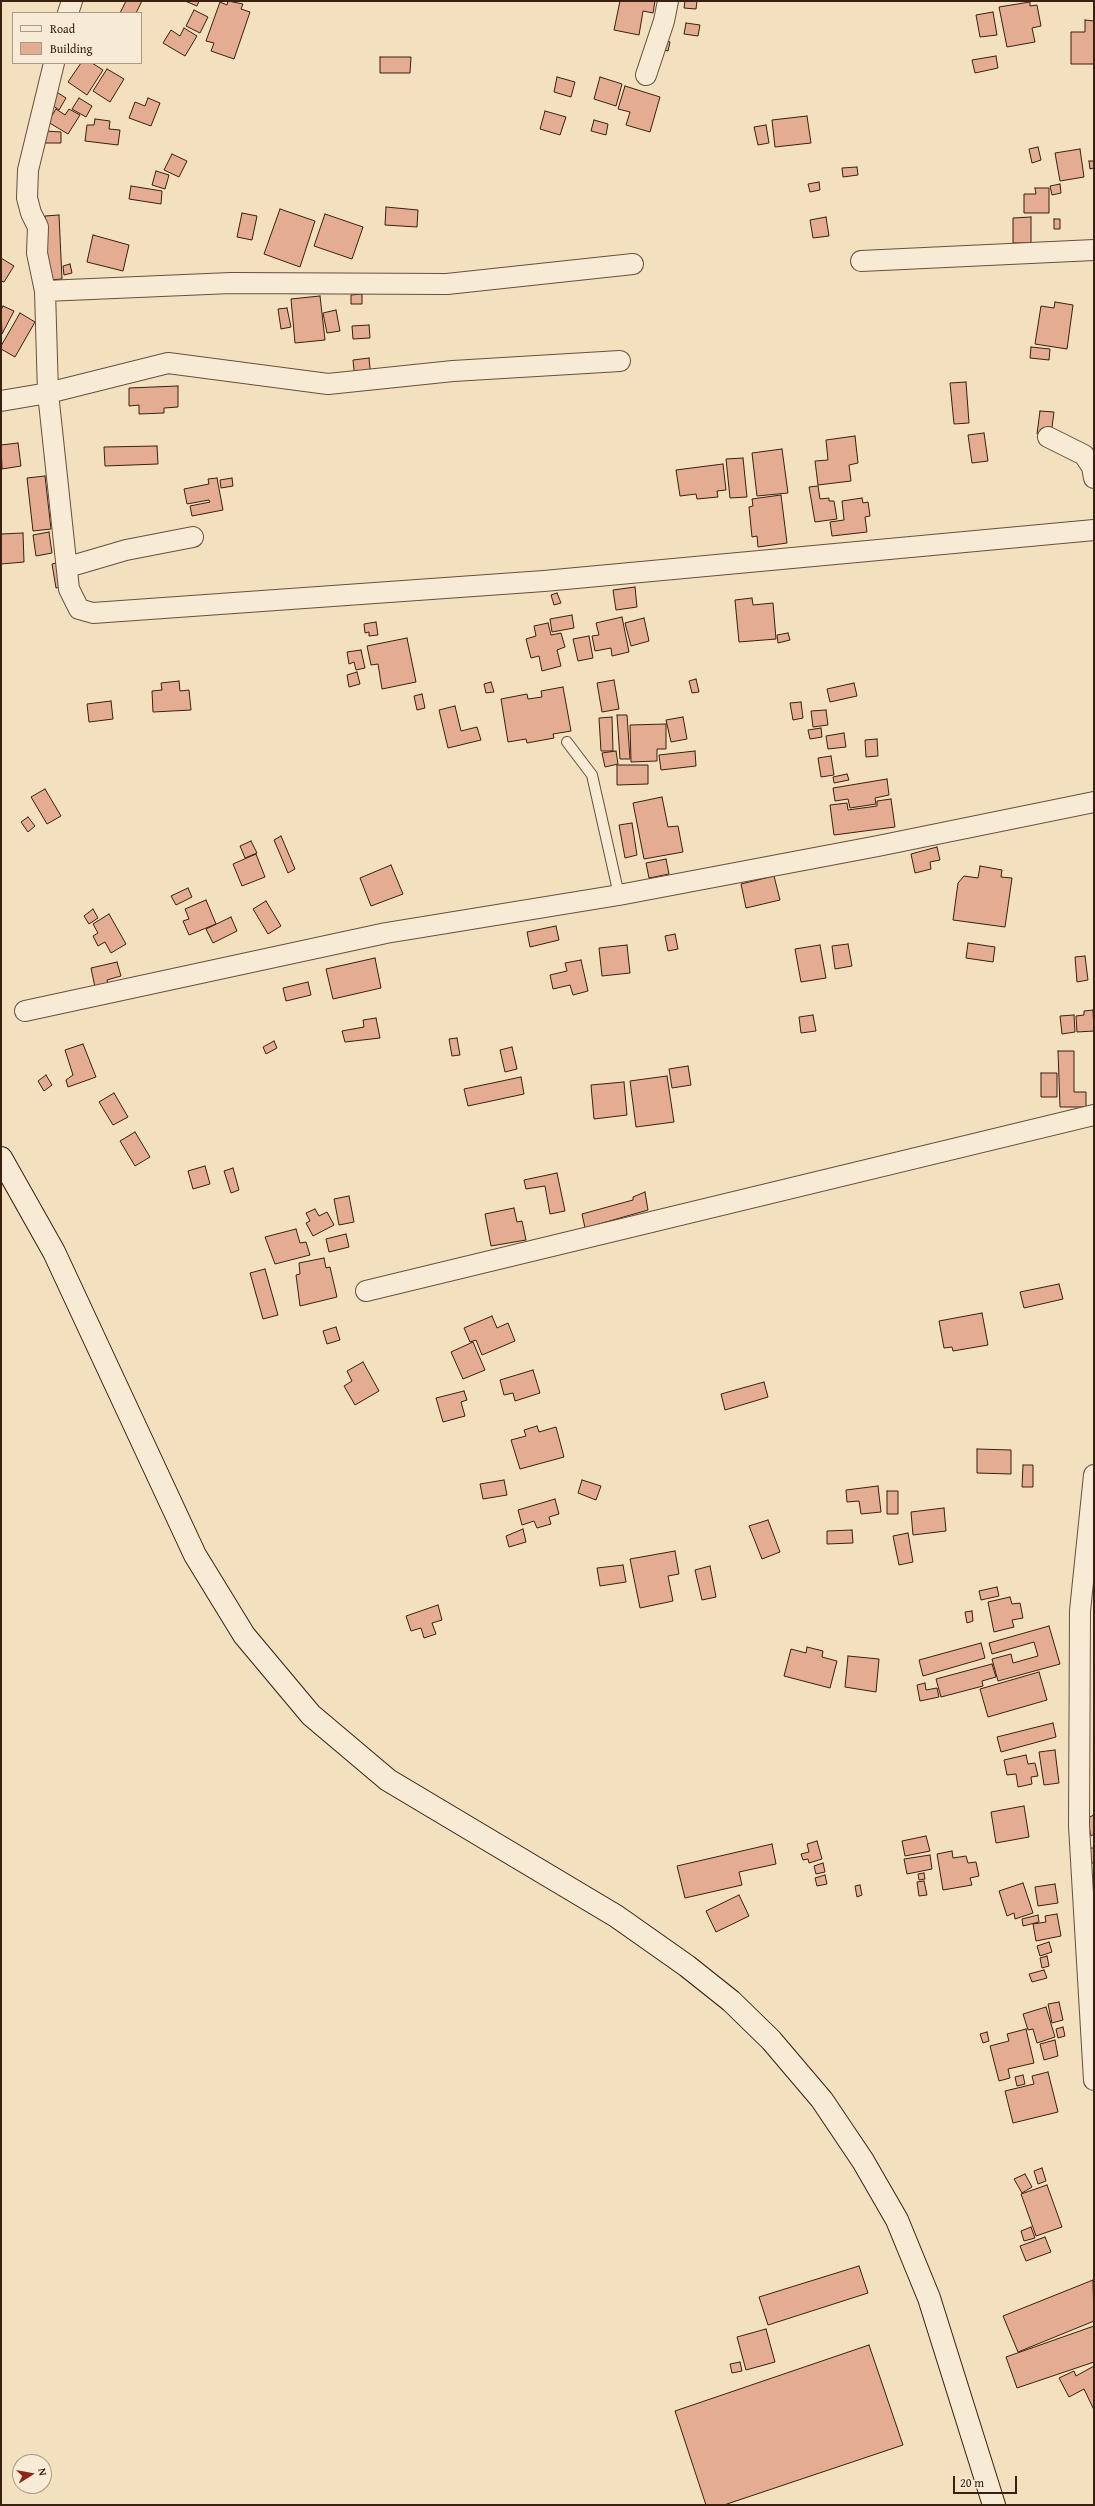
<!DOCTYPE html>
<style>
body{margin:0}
#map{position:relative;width:1095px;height:2506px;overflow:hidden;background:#f2e0be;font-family:"Gentium Book Plus",serif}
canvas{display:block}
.frame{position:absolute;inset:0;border:2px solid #392011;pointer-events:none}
.legend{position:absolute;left:12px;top:12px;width:130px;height:52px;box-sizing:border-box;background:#f7ebd5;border:1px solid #ab9a87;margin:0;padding:5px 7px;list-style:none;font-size:12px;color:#392011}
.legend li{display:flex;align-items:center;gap:8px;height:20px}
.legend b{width:20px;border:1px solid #ab9a87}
.north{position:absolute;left:12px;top:2454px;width:40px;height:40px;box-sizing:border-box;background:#f7ebd5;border:1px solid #ab9a87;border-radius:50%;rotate:79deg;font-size:11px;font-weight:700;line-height:16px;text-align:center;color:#392011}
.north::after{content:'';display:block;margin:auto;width:14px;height:18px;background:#8f2418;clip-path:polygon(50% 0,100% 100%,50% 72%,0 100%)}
.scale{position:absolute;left:953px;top:2476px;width:64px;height:18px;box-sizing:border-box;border:2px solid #392011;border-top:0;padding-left:5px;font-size:12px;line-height:14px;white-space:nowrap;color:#392011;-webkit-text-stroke:3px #f7ebd5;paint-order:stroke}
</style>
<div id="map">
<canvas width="1095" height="2506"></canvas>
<div class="frame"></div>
<ul class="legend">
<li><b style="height:5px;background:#f7ebd5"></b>Road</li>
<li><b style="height:11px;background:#e4ac90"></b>Building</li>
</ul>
<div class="north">N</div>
<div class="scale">20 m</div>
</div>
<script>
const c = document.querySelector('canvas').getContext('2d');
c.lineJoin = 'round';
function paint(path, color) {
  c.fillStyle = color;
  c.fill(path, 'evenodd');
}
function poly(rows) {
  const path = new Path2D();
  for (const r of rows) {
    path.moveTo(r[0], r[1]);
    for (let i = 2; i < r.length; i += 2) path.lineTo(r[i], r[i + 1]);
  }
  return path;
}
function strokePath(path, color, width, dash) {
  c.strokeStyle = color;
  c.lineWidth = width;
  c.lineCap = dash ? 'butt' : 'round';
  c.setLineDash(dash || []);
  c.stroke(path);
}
const building = poly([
 [126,1,142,1,136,13,120,13,126,1],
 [185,1,199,1,197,6,185,1],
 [228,1,243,4,241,9,250,12,234,59,211,51,214,43,206,41,220,2,227,5,228,1],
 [620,1,655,1,653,13,643,11,639,35,614,30,620,1],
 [685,1,697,1,696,9,684,8,685,1],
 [1030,2,1030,6,1037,5,1041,26,1032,28,1035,42,1007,47,999,7,1030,2],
 [194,10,208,17,200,33,186,26,194,10],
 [993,12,997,35,980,37,976,15,993,12],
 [1085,20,1094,21,1094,64,1071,64,1071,32,1085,32,1085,20],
 [686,23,700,25,698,36,684,34,686,23],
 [184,28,197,36,185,56,163,43,171,30,180,36,184,28],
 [664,40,670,42,668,51,661,49,664,40],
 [996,56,998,68,975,73,972,60,996,56],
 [380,57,411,57,410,73,380,73,380,57],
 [81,63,92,63,103,70,87,95,68,82,81,63],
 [107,69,124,79,110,102,93,91,107,69],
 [557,77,575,82,571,97,554,92,557,77],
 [600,77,622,84,616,106,594,99,600,77],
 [625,86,660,97,650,132,626,125,630,112,618,109,625,86],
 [55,91,66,98,59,110,48,102,55,91],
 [79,98,92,106,86,117,72,109,79,98],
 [148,98,160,103,151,126,129,118,135,102,145,106,148,98],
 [56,109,65,115,69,109,80,115,68,134,48,122,56,109],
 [545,111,566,117,560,135,540,129,545,111],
 [807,116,811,143,775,147,772,120,807,116],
 [95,119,110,121,109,129,120,130,118,145,85,141,87,125,94,125,95,119],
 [594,120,608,124,606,135,591,131,594,120],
 [766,125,769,143,758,145,754,127,766,125],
 [45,131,61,132,61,143,44,143,45,131],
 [1038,147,1041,160,1032,163,1029,149,1038,147],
 [1080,149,1084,177,1060,181,1055,153,1080,149],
 [172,154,187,161,179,177,164,170,172,154],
 [1089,161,1094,161,1094,168,1090,169,1089,161],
 [857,167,858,175,843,177,842,168,857,167],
 [156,171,169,175,165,189,152,185,156,171],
 [819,182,820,190,810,192,808,184,819,182],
 [1060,184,1061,193,1052,195,1050,186,1060,184],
 [131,186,162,191,161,204,129,199,131,186],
 [1035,188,1049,188,1049,213,1024,213,1024,194,1036,194,1035,188],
 [386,207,418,210,417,227,385,225,386,207],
 [280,209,315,221,300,267,264,254,280,209],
 [242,213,257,216,252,240,237,237,242,213],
 [325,214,363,227,352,259,314,246,325,214],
 [59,215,62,279,49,280,45,216,59,215],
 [826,217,829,236,813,238,810,220,826,217],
 [1031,217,1031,243,1013,243,1013,218,1031,217],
 [1054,219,1060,219,1060,229,1054,229,1054,219],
 [93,235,129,245,123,271,87,262,93,235],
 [1,258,14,266,4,282,1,281,1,258],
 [70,264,72,273,64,275,63,266,70,264],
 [362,294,362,304,351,304,351,295,362,294],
 [320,296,325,340,295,343,291,299,320,296],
 [1055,302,1073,305,1067,349,1035,344,1041,306,1054,308,1055,302],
 [3,306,14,311,2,334,1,310,3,306],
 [287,308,291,327,281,329,278,309,287,308],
 [336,310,340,331,327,333,323,313,336,310],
 [20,313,35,322,15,357,1,349,1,346,20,313],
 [369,325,370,338,353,339,352,326,369,325],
 [1031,347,1050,349,1049,360,1030,358,1031,347],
 [369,358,371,378,355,380,353,360,369,358],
 [966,382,969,423,954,424,950,383,966,382],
 [178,386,178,407,164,408,164,413,139,414,139,405,129,406,129,388,178,386],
 [1040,411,1054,412,1051,435,1037,434,1040,411],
 [984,433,988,461,972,463,968,435,984,433],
 [855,436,858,463,849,465,851,481,818,485,815,461,828,460,826,440,855,436],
 [18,443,21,466,2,469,1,445,18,443],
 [157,446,158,464,105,466,104,447,157,446],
 [782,449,788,493,757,496,752,453,782,449],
 [743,458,747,497,730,498,726,459,743,458],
 [723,464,726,490,717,491,718,497,697,499,696,494,680,496,676,470,723,464],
 [45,476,51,529,33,531,27,478,45,476],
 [217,478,223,510,192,516,190,506,210,502,209,500,187,504,184,489,209,484,208,479,217,478],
 [232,478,233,486,221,488,220,480,232,478],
 [818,486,820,499,829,498,829,501,834,501,837,519,815,522,809,487,818,486],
 [781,495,787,543,758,547,757,536,752,537,749,507,753,506,752,499,781,495],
 [862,498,863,503,868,502,870,516,865,517,867,532,832,536,830,522,844,520,842,501,862,498],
 [49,532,52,553,36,556,33,535,49,532],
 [23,533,24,562,1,564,1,534,23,533],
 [61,562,66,586,56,588,52,564,61,562],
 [635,587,637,607,616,610,613,590,635,587],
 [557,593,561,603,554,605,551,595,557,593],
 [752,598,753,605,773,603,776,639,739,642,735,600,752,598],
 [572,615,574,628,552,632,550,619,572,615],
 [622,617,629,652,612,656,611,648,595,651,592,636,599,635,596,623,622,617],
 [644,618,649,641,631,646,625,623,644,618],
 [376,622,378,635,369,636,369,632,365,633,364,624,376,622],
 [548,623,551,635,561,633,565,647,557,650,561,666,542,671,539,656,531,658,526,639,536,636,534,626,548,623],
 [788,633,790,640,778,643,777,635,788,633],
 [589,636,593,658,578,661,573,639,589,636],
 [407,638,416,682,382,689,378,664,371,665,367,646,407,638],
 [361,650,365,668,356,670,354,662,349,664,347,652,361,650],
 [357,672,360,684,349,687,347,675,357,672],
 [696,679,699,692,692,693,689,681,696,679],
 [614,680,619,709,602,712,597,683,614,680],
 [179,681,180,691,189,690,191,710,153,712,152,691,162,690,161,683,179,681],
 [491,682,494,692,486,693,484,684,491,682],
 [854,683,857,696,830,702,827,689,854,683],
 [563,687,571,731,553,734,554,738,527,743,526,739,508,742,501,699,527,694,528,699,542,697,541,691,563,687],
 [422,694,425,708,417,710,414,696,422,694],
 [111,701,113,719,89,722,87,704,111,701],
 [801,702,803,718,793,720,790,703,801,702],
 [455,706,461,731,477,727,481,740,448,748,439,710,455,706],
 [826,710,828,725,813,727,811,711,826,710],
 [617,715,627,715,630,759,620,759,617,715],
 [612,717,613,751,601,751,599,718,612,717],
 [683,717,687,739,671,742,666,720,683,717],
 [666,724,666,749,657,749,657,761,631,762,630,725,666,724],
 [821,728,822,737,810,739,808,730,821,728],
 [844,733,846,747,828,749,826,736,844,733],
 [877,739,878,756,866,757,865,740,877,739],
 [616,751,618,764,605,767,602,753,616,751],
 [695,751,696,766,661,770,659,755,695,751],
 [831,756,834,775,821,777,818,758,831,756],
 [617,765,648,765,648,784,617,785,617,765],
 [847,774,849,780,834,783,833,777,847,774],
 [887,779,889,795,875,798,876,804,850,808,848,799,835,801,833,788,887,779],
 [45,789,61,816,47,824,31,797,45,789],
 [662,797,668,827,678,826,683,852,644,859,633,803,662,797],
 [891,799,895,827,834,835,830,805,847,803,848,810,877,806,877,801,891,799],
 [28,817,35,826,28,832,21,822,28,817],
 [632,823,637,855,625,858,619,825,632,823],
 [281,836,295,869,288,873,274,840,281,836],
 [251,841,257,853,245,858,240,846,251,841],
 [937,847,940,860,930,862,931,869,915,873,911,854,937,847],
 [256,854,265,877,242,886,233,864,256,854],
 [666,859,669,874,649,878,646,863,666,859],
 [391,865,403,894,371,906,360,878,391,865],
 [980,866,1002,870,1001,877,1012,878,1005,927,953,920,958,883,964,876,978,878,980,866],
 [774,876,780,900,746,908,741,884,774,876],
 [188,888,192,897,176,905,171,896,188,888],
 [206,900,216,924,189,935,183,921,189,919,185,909,206,900],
 [266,901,281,926,268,934,253,909,266,901],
 [93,909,98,918,89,924,84,916,93,909],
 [109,914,126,944,111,953,105,942,98,946,93,936,98,933,93,924,109,914],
 [231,917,237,931,213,943,206,929,231,917],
 [556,926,559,940,530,947,527,932,556,926],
 [675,934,678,949,668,951,665,936,675,934],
 [968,943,995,947,993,962,966,958,968,943],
 [848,944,852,966,835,969,832,946,848,944],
 [627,945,630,973,602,976,599,948,627,945],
 [820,945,826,978,801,982,795,949,820,945],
 [1085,956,1088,980,1077,982,1075,957,1085,956],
 [375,958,381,988,333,999,326,969,375,958],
 [581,960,588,991,573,995,570,985,553,989,550,975,567,971,565,963,581,960],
 [117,962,121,976,107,980,109,988,96,992,91,968,117,962],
 [308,982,311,995,286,1001,283,988,308,982],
 [1093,1010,1094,1031,1077,1032,1076,1016,1084,1015,1084,1011,1093,1010],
 [813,1015,816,1031,801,1033,799,1017,813,1015],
 [1074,1015,1075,1032,1062,1034,1060,1016,1074,1015],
 [376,1018,380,1038,345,1042,342,1031,364,1027,363,1020,376,1018],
 [457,1038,460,1055,452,1056,449,1039,457,1038],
 [274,1041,277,1048,266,1054,263,1047,274,1041],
 [83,1044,96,1077,68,1087,66,1080,73,1075,65,1050,83,1044],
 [512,1047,517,1069,505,1072,500,1050,512,1047],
 [1058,1051,1074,1051,1074,1092,1086,1092,1086,1107,1060,1107,1058,1051],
 [688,1066,691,1085,672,1088,669,1069,688,1066],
 [1041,1073,1057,1073,1057,1097,1041,1097,1041,1073],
 [46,1075,52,1085,44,1091,38,1081,46,1075],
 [667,1076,674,1122,636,1127,630,1081,667,1076],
 [521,1077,524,1094,468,1106,464,1089,521,1077],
 [624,1082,627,1115,594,1119,591,1085,624,1082],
 [114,1093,128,1117,113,1125,99,1102,114,1093],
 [135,1132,150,1157,135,1166,120,1141,135,1132],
 [205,1166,210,1184,193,1189,188,1171,205,1166],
 [233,1168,239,1190,231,1193,224,1171,233,1168],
 [557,1173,565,1211,550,1214,545,1186,526,1189,524,1180,557,1173],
 [645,1192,648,1210,585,1228,582,1214,633,1200,633,1197,645,1192],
 [349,1196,354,1222,339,1225,334,1199,349,1196],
 [514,1208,517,1222,522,1221,526,1240,491,1246,485,1214,514,1208],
 [315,1209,319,1216,327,1212,334,1225,313,1236,306,1223,310,1221,306,1213,315,1209],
 [296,1229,300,1243,306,1242,310,1255,275,1264,265,1237,296,1229],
 [346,1234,349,1247,329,1252,326,1239,346,1234],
 [324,1258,326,1268,330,1267,337,1297,300,1306,296,1275,300,1274,299,1263,324,1258],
 [265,1269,278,1315,263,1319,250,1273,265,1269],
 [1059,1284,1063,1299,1024,1308,1020,1292,1059,1284],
 [982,1313,988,1345,953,1351,952,1347,944,1348,939,1321,982,1313],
 [492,1316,497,1328,508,1323,515,1341,482,1355,476,1340,470,1342,464,1328,492,1316],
 [336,1327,340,1340,327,1344,323,1331,336,1327],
 [473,1342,485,1370,463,1379,451,1352,473,1342],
 [363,1362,379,1391,355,1405,344,1386,352,1381,347,1371,363,1362],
 [533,1370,540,1393,515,1401,513,1393,504,1395,500,1380,533,1370],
 [764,1382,768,1397,725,1410,721,1394,764,1382],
 [464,1391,467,1400,461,1402,465,1416,443,1422,436,1398,464,1391],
 [537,1426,539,1432,556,1427,564,1457,520,1469,511,1440,526,1436,524,1430,537,1426],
 [977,1449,1011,1450,1011,1474,977,1473,977,1449],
 [1023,1465,1033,1465,1033,1487,1022,1487,1023,1465],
 [504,1480,507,1495,483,1499,480,1484,504,1480],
 [582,1480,601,1486,596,1500,578,1493,582,1480],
 [878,1486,881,1512,861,1514,859,1501,847,1502,846,1490,878,1486],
 [887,1491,898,1491,898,1514,887,1514,887,1491],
 [555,1499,559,1514,549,1517,551,1524,537,1528,534,1521,522,1525,518,1510,555,1499],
 [944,1508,946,1531,913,1535,911,1512,944,1508],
 [768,1520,780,1552,762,1559,749,1526,768,1520],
 [523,1529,526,1542,509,1547,506,1536,523,1529],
 [852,1530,853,1543,827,1544,827,1531,852,1530],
 [908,1533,913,1562,899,1565,893,1536,908,1533],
 [675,1551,679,1574,668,1576,673,1601,640,1608,630,1559,675,1551],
 [623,1565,626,1582,600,1586,597,1568,623,1565],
 [710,1566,716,1597,702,1600,695,1570,710,1566],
 [997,1587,999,1596,981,1600,979,1591,997,1587],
 [1010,1597,1012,1604,1020,1603,1023,1618,1012,1620,1014,1627,994,1632,988,1602,1010,1597],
 [438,1605,442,1620,432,1623,436,1634,424,1638,421,1628,411,1631,406,1616,438,1605],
 [972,1611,973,1621,967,1623,965,1612,972,1611],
 [1049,1626,1060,1664,998,1681,992,1659,1011,1654,1013,1663,1038,1656,1034,1642,992,1654,989,1643,1049,1626],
 [981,1643,985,1658,923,1676,919,1660,981,1643],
 [807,1647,823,1651,822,1657,837,1661,830,1688,784,1676,791,1649,806,1653,807,1647],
 [848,1656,879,1659,876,1692,845,1687,848,1656],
 [992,1664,996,1677,982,1681,983,1686,941,1697,936,1679,992,1664],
 [1039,1672,1047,1700,988,1717,980,1689,1039,1672],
 [925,1683,926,1690,937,1688,939,1697,920,1701,917,1685,925,1683],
 [1053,1723,1056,1737,1001,1752,997,1737,1053,1723],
 [1055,1750,1059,1783,1044,1785,1039,1752,1055,1750],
 [1026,1755,1028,1764,1035,1763,1038,1776,1031,1777,1032,1784,1018,1787,1016,1774,1007,1775,1004,1760,1026,1755],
 [1024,1806,1029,1837,996,1843,991,1812,1024,1806],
 [1094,1815,1094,1834,1091,1836,1087,1818,1094,1815],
 [926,1836,930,1851,905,1856,902,1841,926,1836],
 [817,1841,822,1859,809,1863,808,1859,803,1860,801,1854,809,1852,807,1844,817,1841],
 [772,1844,776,1864,739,1872,742,1885,685,1898,677,1866,772,1844],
 [1088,1848,1094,1848,1094,1863,1090,1863,1088,1848],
 [952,1851,953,1858,966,1856,968,1863,976,1862,979,1876,970,1878,972,1885,943,1890,937,1854,952,1851],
 [930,1855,932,1869,907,1874,904,1859,930,1855],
 [823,1863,825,1872,816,1874,814,1866,823,1863],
 [924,1873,925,1879,919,1880,918,1874,924,1873],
 [825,1875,827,1884,817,1886,815,1878,825,1875],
 [924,1881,927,1895,919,1896,917,1882,924,1881],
 [1023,1883,1033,1913,1015,1919,1014,1913,1007,1916,999,1891,1023,1883],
 [1055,1884,1058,1903,1038,1906,1035,1887,1055,1884],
 [860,1885,862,1895,857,1897,855,1886,860,1885],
 [739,1895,749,1916,716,1932,706,1911,739,1895],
 [1057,1914,1061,1936,1036,1941,1033,1924,1046,1922,1045,1916,1057,1914],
 [1038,1915,1039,1922,1023,1926,1022,1919,1038,1915],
 [1049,1942,1052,1952,1040,1956,1037,1946,1049,1942],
 [1047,1956,1049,1966,1042,1968,1040,1958,1047,1956],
 [1044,1970,1047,1978,1032,1982,1029,1974,1044,1970],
 [1059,2002,1063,2020,1052,2023,1048,2004,1059,2002],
 [1046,2007,1055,2037,1037,2043,1033,2029,1028,2030,1023,2014,1046,2007],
 [1063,2027,1065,2036,1058,2038,1056,2029,1063,2027],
 [1026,2029,1034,2063,1008,2069,1010,2078,999,2081,990,2046,1009,2041,1007,2034,1026,2029],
 [987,2032,989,2041,983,2043,980,2034,987,2032],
 [1055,2040,1058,2056,1044,2060,1040,2044,1055,2040],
 [1048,2072,1058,2112,1013,2123,1005,2091,1034,2084,1032,2076,1048,2072],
 [1023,2075,1025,2084,1017,2086,1015,2077,1023,2075],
 [1042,2168,1046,2181,1038,2184,1034,2171,1042,2168],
 [1025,2174,1032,2187,1022,2193,1014,2179,1025,2174],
 [1047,2185,1062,2227,1036,2236,1021,2194,1047,2185],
 [1031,2227,1035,2238,1024,2241,1021,2231,1031,2227],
 [1045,2237,1051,2252,1026,2261,1020,2246,1045,2237],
 [859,2266,868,2293,768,2325,759,2297,859,2266],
 [1093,2280,1094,2321,1018,2352,1003,2316,1093,2280],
 [1094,2326,1094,2362,1017,2388,1006,2357,1094,2326],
 [766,2329,775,2362,746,2370,737,2337,766,2329],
 [869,2345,903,2445,724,2505,706,2505,675,2411,869,2345],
 [740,2362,742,2371,732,2373,730,2364,740,2362],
 [1094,2366,1094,2410,1084,2389,1069,2397,1059,2378,1074,2371,1076,2376,1094,2366]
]);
paint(building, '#e4ac90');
strokePath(building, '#392011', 1);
const lane = poly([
 [567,742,592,775,619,895]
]);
const street = poly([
 [68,13,72,1],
 [54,63,28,170,27,198,31,213,38,227,37,253,45,291,48,393,69,589,79,609,93,613,544,581,1094,530],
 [646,75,664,21,668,1],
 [861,261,1094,250],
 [45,291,231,283,447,284,633,264],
 [1,401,48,393,168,363,328,384,453,371,620,361],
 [1048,437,1084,455,1092,467,1094,478],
 [68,567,126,550,193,537],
 [25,1011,386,933,619,895,878,846,1094,802],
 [366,1291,1094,1115],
 [1094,1475,1080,1611,1079,1826,1094,2080]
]);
const secondary = poly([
 [1,1158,54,1252,195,1555,244,1635,311,1715,388,1780,616,1916,687,1966,731,2001,771,2040,822,2100,863,2161,897,2220,929,2298,994,2505]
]);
strokePath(lane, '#67503c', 12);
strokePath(street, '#67503c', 22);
strokePath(secondary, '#392011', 24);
strokePath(lane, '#f7ebd5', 10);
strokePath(street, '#f7ebd5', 20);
strokePath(secondary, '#f7ebd5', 22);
</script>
